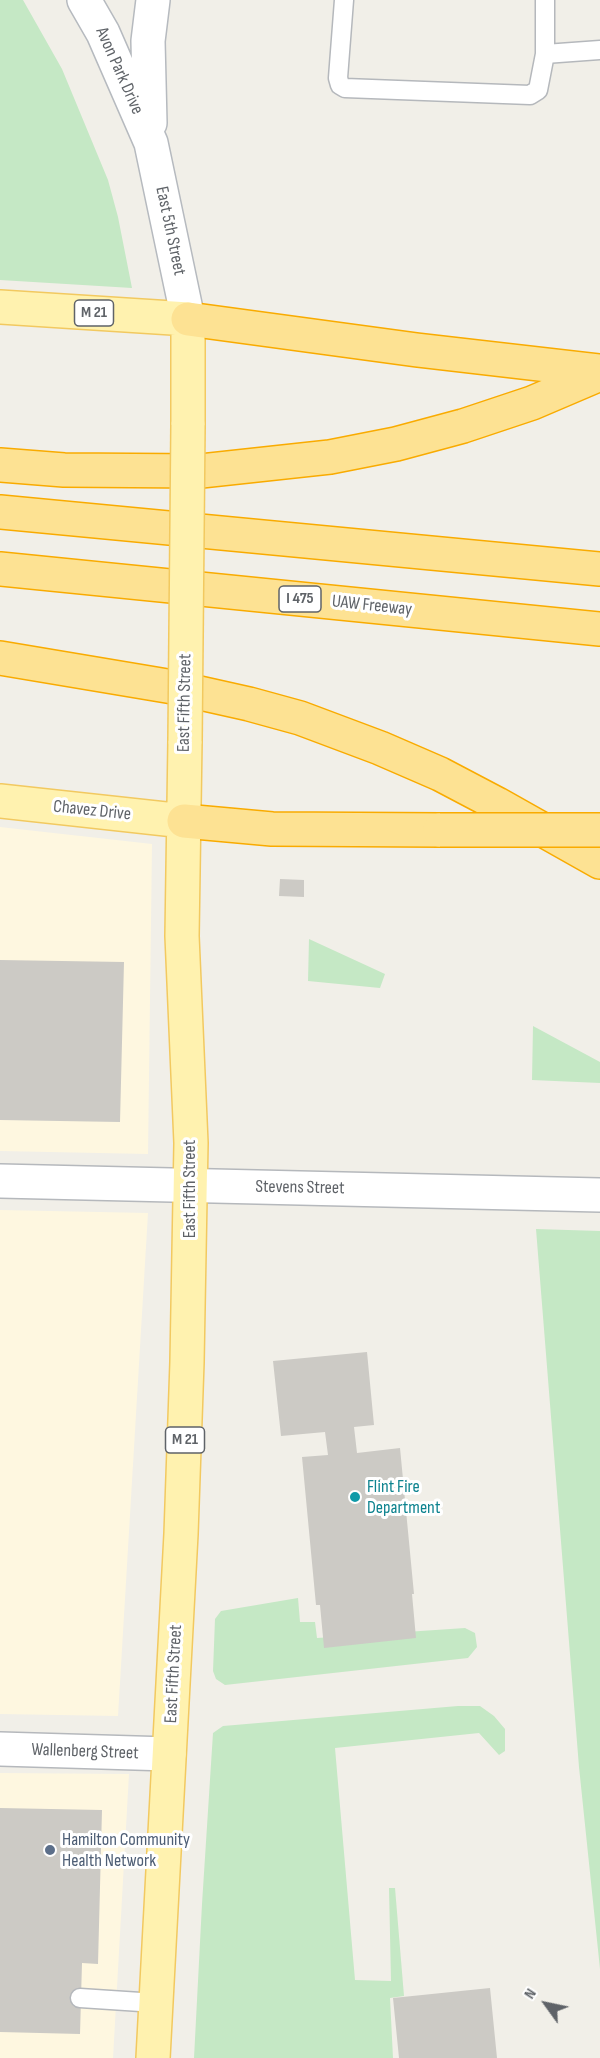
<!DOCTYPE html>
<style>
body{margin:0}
#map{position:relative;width:600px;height:2058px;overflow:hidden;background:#f1efe8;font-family:"Sofia Sans Condensed",sans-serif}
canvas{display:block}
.north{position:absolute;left:516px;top:1974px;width:60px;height:60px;-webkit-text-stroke:4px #fff;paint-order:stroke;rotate:303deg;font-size:16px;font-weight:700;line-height:24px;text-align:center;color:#5f6368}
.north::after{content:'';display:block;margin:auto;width:21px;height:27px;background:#5f6368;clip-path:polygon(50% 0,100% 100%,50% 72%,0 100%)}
</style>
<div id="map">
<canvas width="600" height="2058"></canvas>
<div class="north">N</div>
</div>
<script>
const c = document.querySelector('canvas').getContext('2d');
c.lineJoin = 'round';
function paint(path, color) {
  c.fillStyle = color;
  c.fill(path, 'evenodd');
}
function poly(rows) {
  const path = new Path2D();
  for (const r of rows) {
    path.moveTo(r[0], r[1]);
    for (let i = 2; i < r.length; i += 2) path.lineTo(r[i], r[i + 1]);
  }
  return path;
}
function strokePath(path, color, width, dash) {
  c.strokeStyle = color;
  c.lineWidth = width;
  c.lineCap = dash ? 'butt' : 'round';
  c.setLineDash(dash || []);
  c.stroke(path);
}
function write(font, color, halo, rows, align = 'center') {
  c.font = font + ' "Sofia Sans Condensed",sans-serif';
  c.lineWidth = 6;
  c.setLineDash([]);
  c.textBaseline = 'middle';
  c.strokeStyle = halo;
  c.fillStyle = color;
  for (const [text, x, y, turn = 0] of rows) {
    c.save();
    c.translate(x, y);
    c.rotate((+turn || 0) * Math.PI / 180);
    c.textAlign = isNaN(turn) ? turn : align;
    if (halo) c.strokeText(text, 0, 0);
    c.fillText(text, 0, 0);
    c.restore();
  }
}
paint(poly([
 [0,827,152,844,148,1154,0,1151],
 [0,1210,148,1213,118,1716,0,1714],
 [0,1773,129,1774,113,2058,0,2058]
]), '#fef7e0');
paint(poly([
 [0,0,23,0,62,69,108,180,118,217,132,288,0,280],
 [309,939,385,974,380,988,308,981],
 [533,1026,600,1062,600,1083,532,1080],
 [536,1229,600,1231,600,1969,579,1767],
 [298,1598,300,1622,315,1622,317,1638,465,1628,475,1633,477,1647,468,1658,225,1685,216,1679,213,1671,215,1619,221,1611],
 [458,1706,480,1706,494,1716,505,1729,505,1751,499,1755,479,1733,335,1748,355,1980,391,1981,389,1888,395,1888,404,1996,390,1998,393,2058,194,2058,202,1904,213,1733,223,1726]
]), '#c5e8c5');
paint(poly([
 [280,879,304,880,304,897,279,896],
 [0,960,124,962,120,1122,0,1120],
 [367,1352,374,1425,354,1427,357,1453,400,1448,414,1594,412,1594,416,1638,324,1648,320,1605,316,1605,302,1457,328,1455,325,1432,281,1436,273,1361],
 [0,1808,102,1810,98,1964,82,1963,80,2034,0,2032],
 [490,1988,497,2058,399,2058,393,1998]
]), '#cccac5');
const lane = poly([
 [344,0,338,78,340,85,345,88,530,95,538,90,545,54,545,0],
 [545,54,600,50],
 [80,1998,156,2003]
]);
const street = poly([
 [0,1181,600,1195],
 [0,1749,169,1754]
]);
const secondary = poly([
 [84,0,103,33,151,143,188,319],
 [150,123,148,41,153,0]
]);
const primary = poly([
 [0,307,188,319,188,425],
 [0,801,184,821],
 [153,2058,181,1534,187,1362,191,1143,182,936,185,741]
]);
const highway = poly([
 [188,319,417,350,600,371],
 [0,465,64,470,201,471,330,457,396,444,463,426,532,403,600,374],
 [0,512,600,569],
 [0,569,600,629],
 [0,658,173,687,249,704,300,718,380,748,440,774,497,804,600,862],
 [184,821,272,829,440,830]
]);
strokePath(lane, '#b5b8bc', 21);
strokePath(street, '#b5b8bc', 36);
strokePath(secondary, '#b6babf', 36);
strokePath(primary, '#f2c960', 36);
strokePath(highway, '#f9ab00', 36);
strokePath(lane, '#fff', 18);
strokePath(street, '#fff', 33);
strokePath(secondary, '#fff', 33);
strokePath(primary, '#fff2af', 33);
strokePath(highway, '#fde293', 33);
const primaryBridge = poly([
 [185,741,188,425]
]);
const highwayBridge = poly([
 [440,830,600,830]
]);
strokePath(primaryBridge, '#f2c960', 36, []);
strokePath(highwayBridge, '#f9ab00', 36, []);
strokePath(primaryBridge, '#fff2af', 33);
strokePath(highwayBridge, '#fde293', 33);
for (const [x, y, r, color] of [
 [355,1497,6,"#0f9aa8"],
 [50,1850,6,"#5c6f8a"]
]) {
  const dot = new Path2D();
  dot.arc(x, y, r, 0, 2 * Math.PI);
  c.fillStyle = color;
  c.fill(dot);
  strokePath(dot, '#fff', 2);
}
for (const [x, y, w] of [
 [94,313,39],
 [300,599,42],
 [185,1440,39]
]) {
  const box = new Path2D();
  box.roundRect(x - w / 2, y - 13, w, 26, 4.5);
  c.fillStyle = '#fff';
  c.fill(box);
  strokePath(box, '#5f6368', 1.5);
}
write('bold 16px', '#5f6368', null, [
 ["M 21",94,313],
 ["I 475",300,599],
 ["M 21",185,1440]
]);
write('18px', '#5f6368', '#fff', [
 ["Avon Park Drive",119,71,66],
 ["East 5th Street",170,231,78],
 ["UAW Freeway",372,606,6],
 ["East Fifth Street",185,703,-89],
 ["Chavez Drive",92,811,6],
 ["Stevens Street",300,1188,1],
 ["East Fifth Street",190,1189,-90],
 ["East Fifth Street",174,1674,-87],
 ["Wallenberg Street",85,1752,2]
]);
write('18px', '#0d838f', '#fff', [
 ["Flint Fire",367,1487],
 ["Department",367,1508]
], 'left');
write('18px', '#4e5e75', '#fff', [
 ["Hamilton Community",62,1840],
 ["Health Network",62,1861]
], 'left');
</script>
